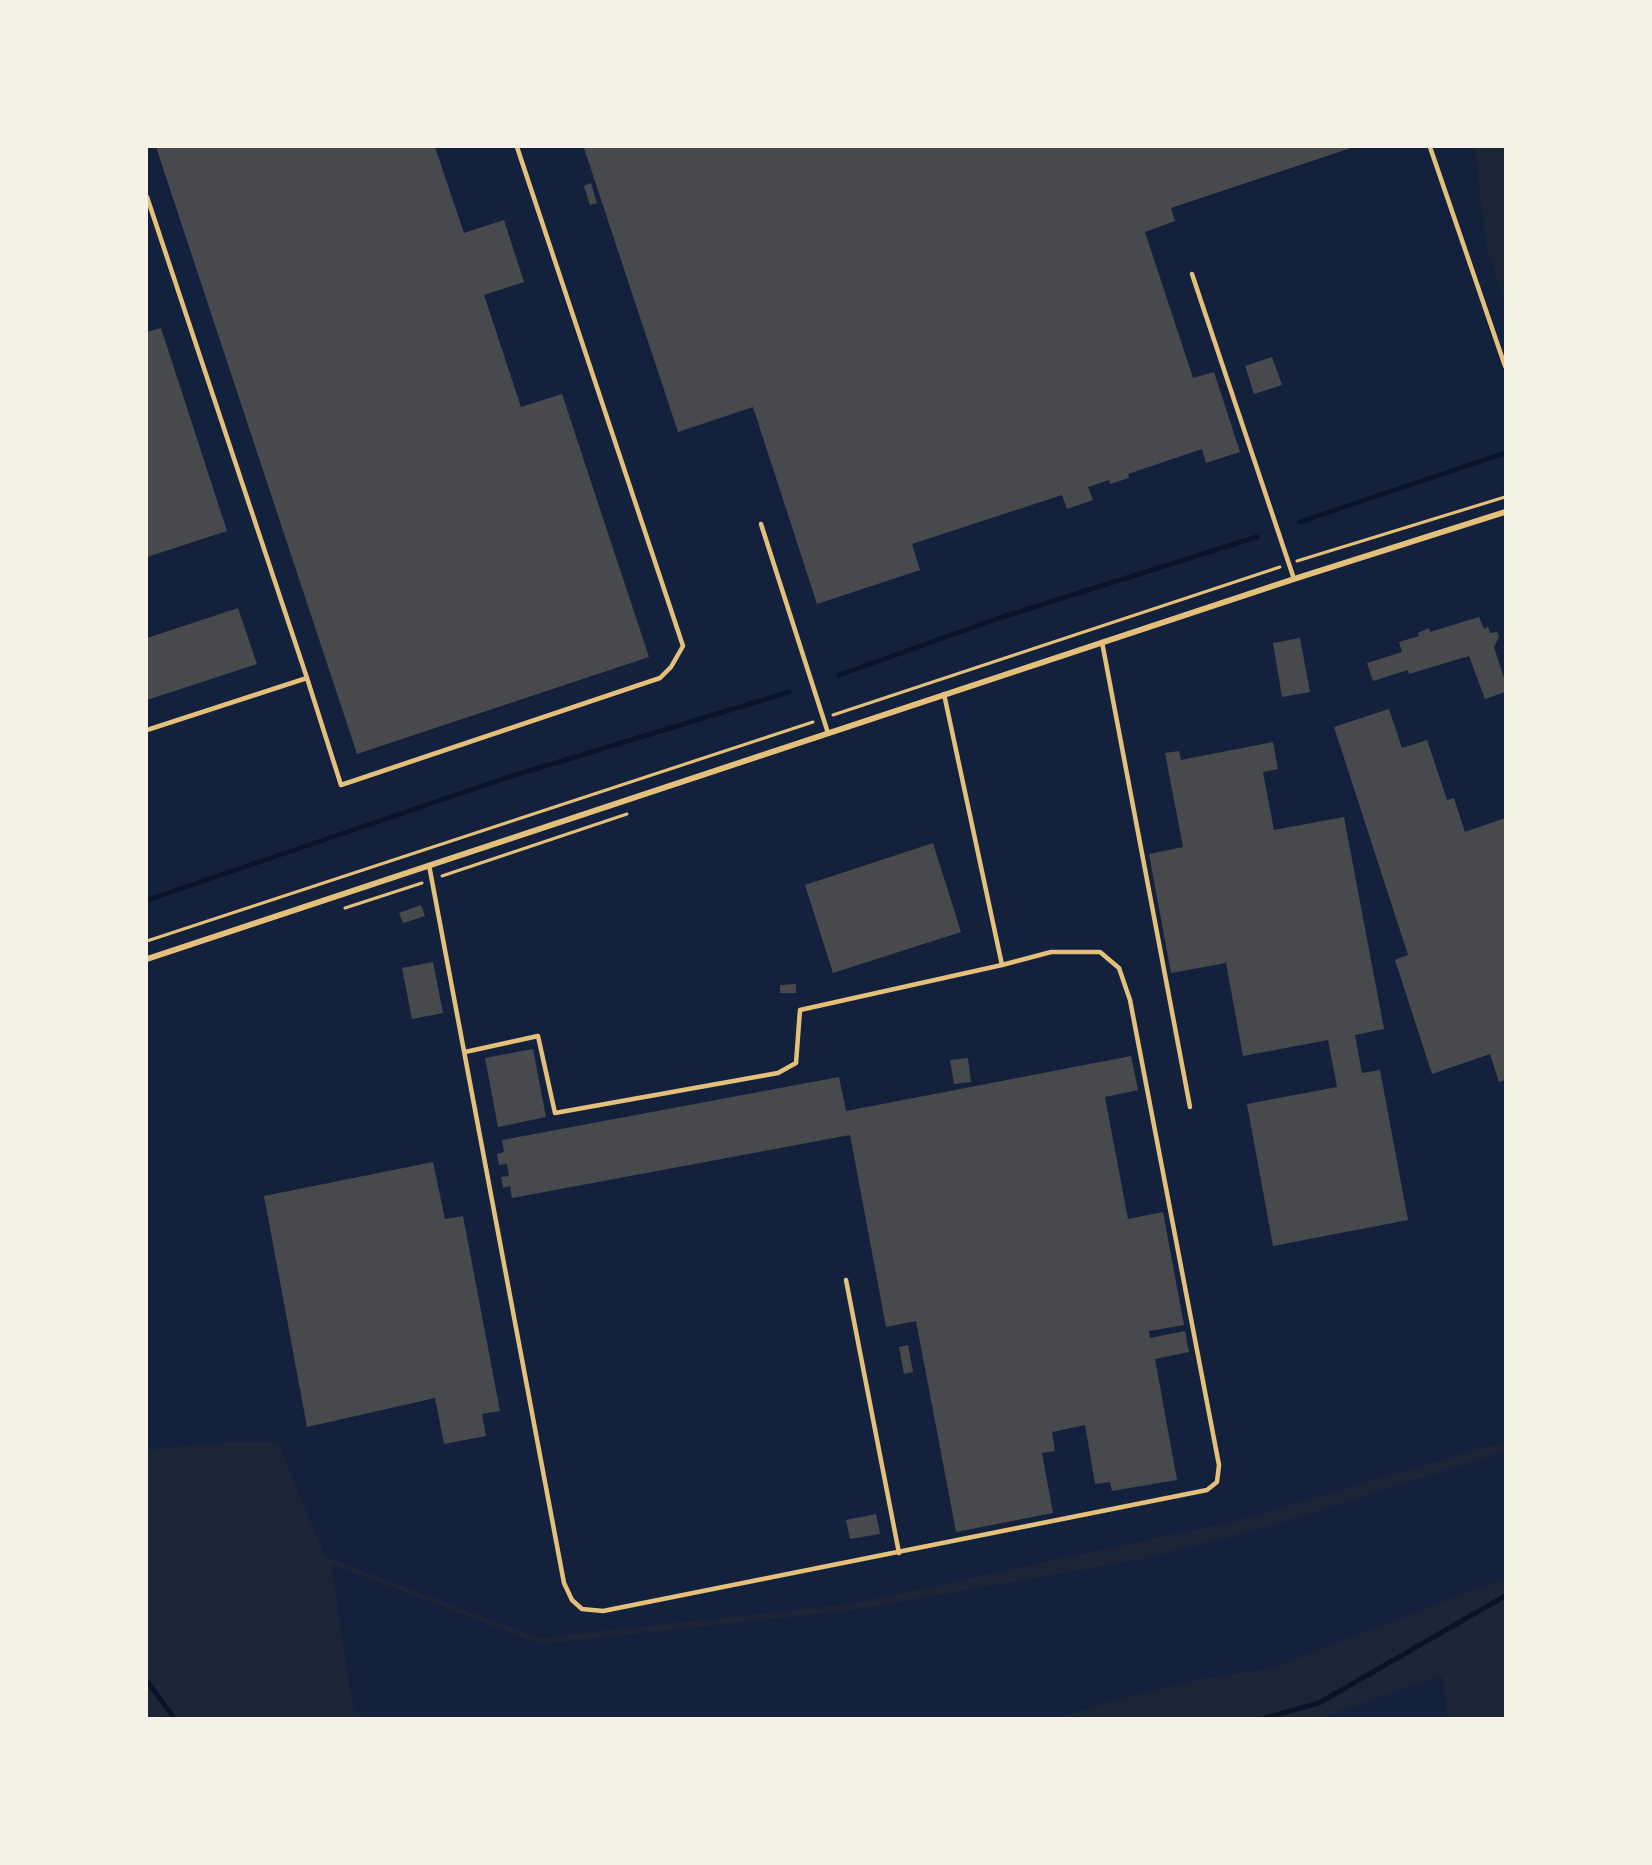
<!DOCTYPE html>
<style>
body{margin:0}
#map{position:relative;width:1652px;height:1865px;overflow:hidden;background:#14213d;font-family:Rubik,sans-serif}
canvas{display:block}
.frame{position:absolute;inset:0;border:148px solid #f6f1e7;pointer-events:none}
</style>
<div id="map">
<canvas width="1652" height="1865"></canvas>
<div class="frame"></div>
</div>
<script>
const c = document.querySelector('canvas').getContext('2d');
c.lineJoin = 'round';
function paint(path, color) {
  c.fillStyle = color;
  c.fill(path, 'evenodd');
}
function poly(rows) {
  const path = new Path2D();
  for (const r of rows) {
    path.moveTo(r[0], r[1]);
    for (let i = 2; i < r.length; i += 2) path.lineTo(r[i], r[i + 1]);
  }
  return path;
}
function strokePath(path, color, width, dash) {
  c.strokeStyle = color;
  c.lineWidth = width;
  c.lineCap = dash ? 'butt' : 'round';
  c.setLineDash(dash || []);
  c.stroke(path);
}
paint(poly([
 [1475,147,1505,147,1505,304,1486,244],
 [229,1442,278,1442,325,1557,542,1639,564,1635,851,1604,1244,1519,1481,1448,1505,1443,1505,1451,1264,1528,1137,1560,853,1610,541,1644,331,1564,353,1710,369,1718,147,1718,147,1450],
 [1505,1578,1505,1718,1448,1718,1442,1675,1320,1718,1056,1718,1109,1702,1207,1678,1269,1669]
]), '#1d2539');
strokePath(poly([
 [1300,522,1505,453],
 [839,675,999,618,1257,537],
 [147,900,509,777,789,692],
 [147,1681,174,1718],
 [1265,1718,1319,1703,1505,1596]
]), '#0b132b', 5);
paint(poly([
 [156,147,435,147,464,233,504,220,524,282,484,295,521,407,562,394,649,657,357,754],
 [1354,147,1171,208,1175,221,1145,232,1193,378,1214,372,1240,452,1206,463,1202,449,1128,474,1129,478,1110,484,1109,480,1088,487,1093,500,1067,509,1062,495,912,544,920,570,817,604,753,407,678,432,584,148],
 [591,183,597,203,590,205,584,186],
 [161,328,227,531,147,557,147,332],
 [1272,357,1282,385,1254,394,1245,366],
 [238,608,257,664,147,700,147,638],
 [1479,617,1484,629,1488,627,1490,633,1497,632,1499,637,1494,647,1505,681,1505,692,1485,699,1469,656,1409,674,1408,670,1373,681,1367,663,1402,652,1399,642,1419,636,1418,633,1429,628,1430,632],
 [1300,638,1310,692,1282,697,1273,643],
 [1389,709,1402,748,1427,740,1447,800,1454,798,1465,832,1505,818,1505,1080,1499,1082,1490,1054,1432,1074,1395,960,1408,955,1334,727],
 [1273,742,1278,769,1263,772,1274,830,1344,817,1384,1029,1355,1035,1362,1073,1380,1070,1408,1220,1273,1246,1247,1104,1337,1087,1328,1040,1243,1056,1226,963,1171,973,1149,854,1183,847,1165,753,1179,751,1181,760],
 [933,843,961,932,833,973,805,885],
 [421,905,425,916,403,923,399,913],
 [433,962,443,1013,412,1019,402,968],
 [796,984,796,993,780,993,780,985],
 [533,1049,546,1117,498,1127,485,1058],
 [1131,1056,1138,1090,1105,1097,1128,1219,1163,1212,1184,1325,1149,1331,1150,1338,1185,1331,1189,1352,1155,1359,1177,1480,1112,1491,1110,1482,1095,1484,1085,1425,1052,1432,1055,1451,1042,1453,1053,1513,956,1532,916,1321,886,1327,850,1135,512,1198,510,1186,503,1188,501,1177,509,1176,507,1164,499,1165,497,1154,504,1152,502,1140,839,1077,846,1111],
 [968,1058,971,1082,954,1084,950,1060],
 [433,1162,445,1219,463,1216,500,1411,482,1414,486,1436,444,1444,435,1398,307,1427,264,1196],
 [908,1345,913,1372,904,1374,899,1347],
 [876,1514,880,1534,850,1539,846,1520]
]), '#48494c');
strokePath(poly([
 [1297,561,1505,497],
 [833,715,1280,567],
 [442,876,627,814],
 [345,908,422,883],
 [147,941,813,722]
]), '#e5c07b', 3);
strokePath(poly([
 [1430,147,1505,366],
 [147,197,307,678,147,730],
 [1192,274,1294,579],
 [761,524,828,733],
 [1102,642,1190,1107],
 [307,678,341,785,660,678,671,667,683,646,517,147],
 [429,865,564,1583,572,1600,582,1609,603,1611,1207,1490,1217,1482,1219,1465,1130,1000,1119,968,1100,952,1051,952,1002,965,944,694],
 [465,1052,538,1036,555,1113,778,1073,796,1063,800,1010,1002,965],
 [846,1280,899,1553]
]), '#e5c07b', 4.5);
strokePath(poly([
 [147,959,1294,579,1505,512]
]), '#e5c07b', 6);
</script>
